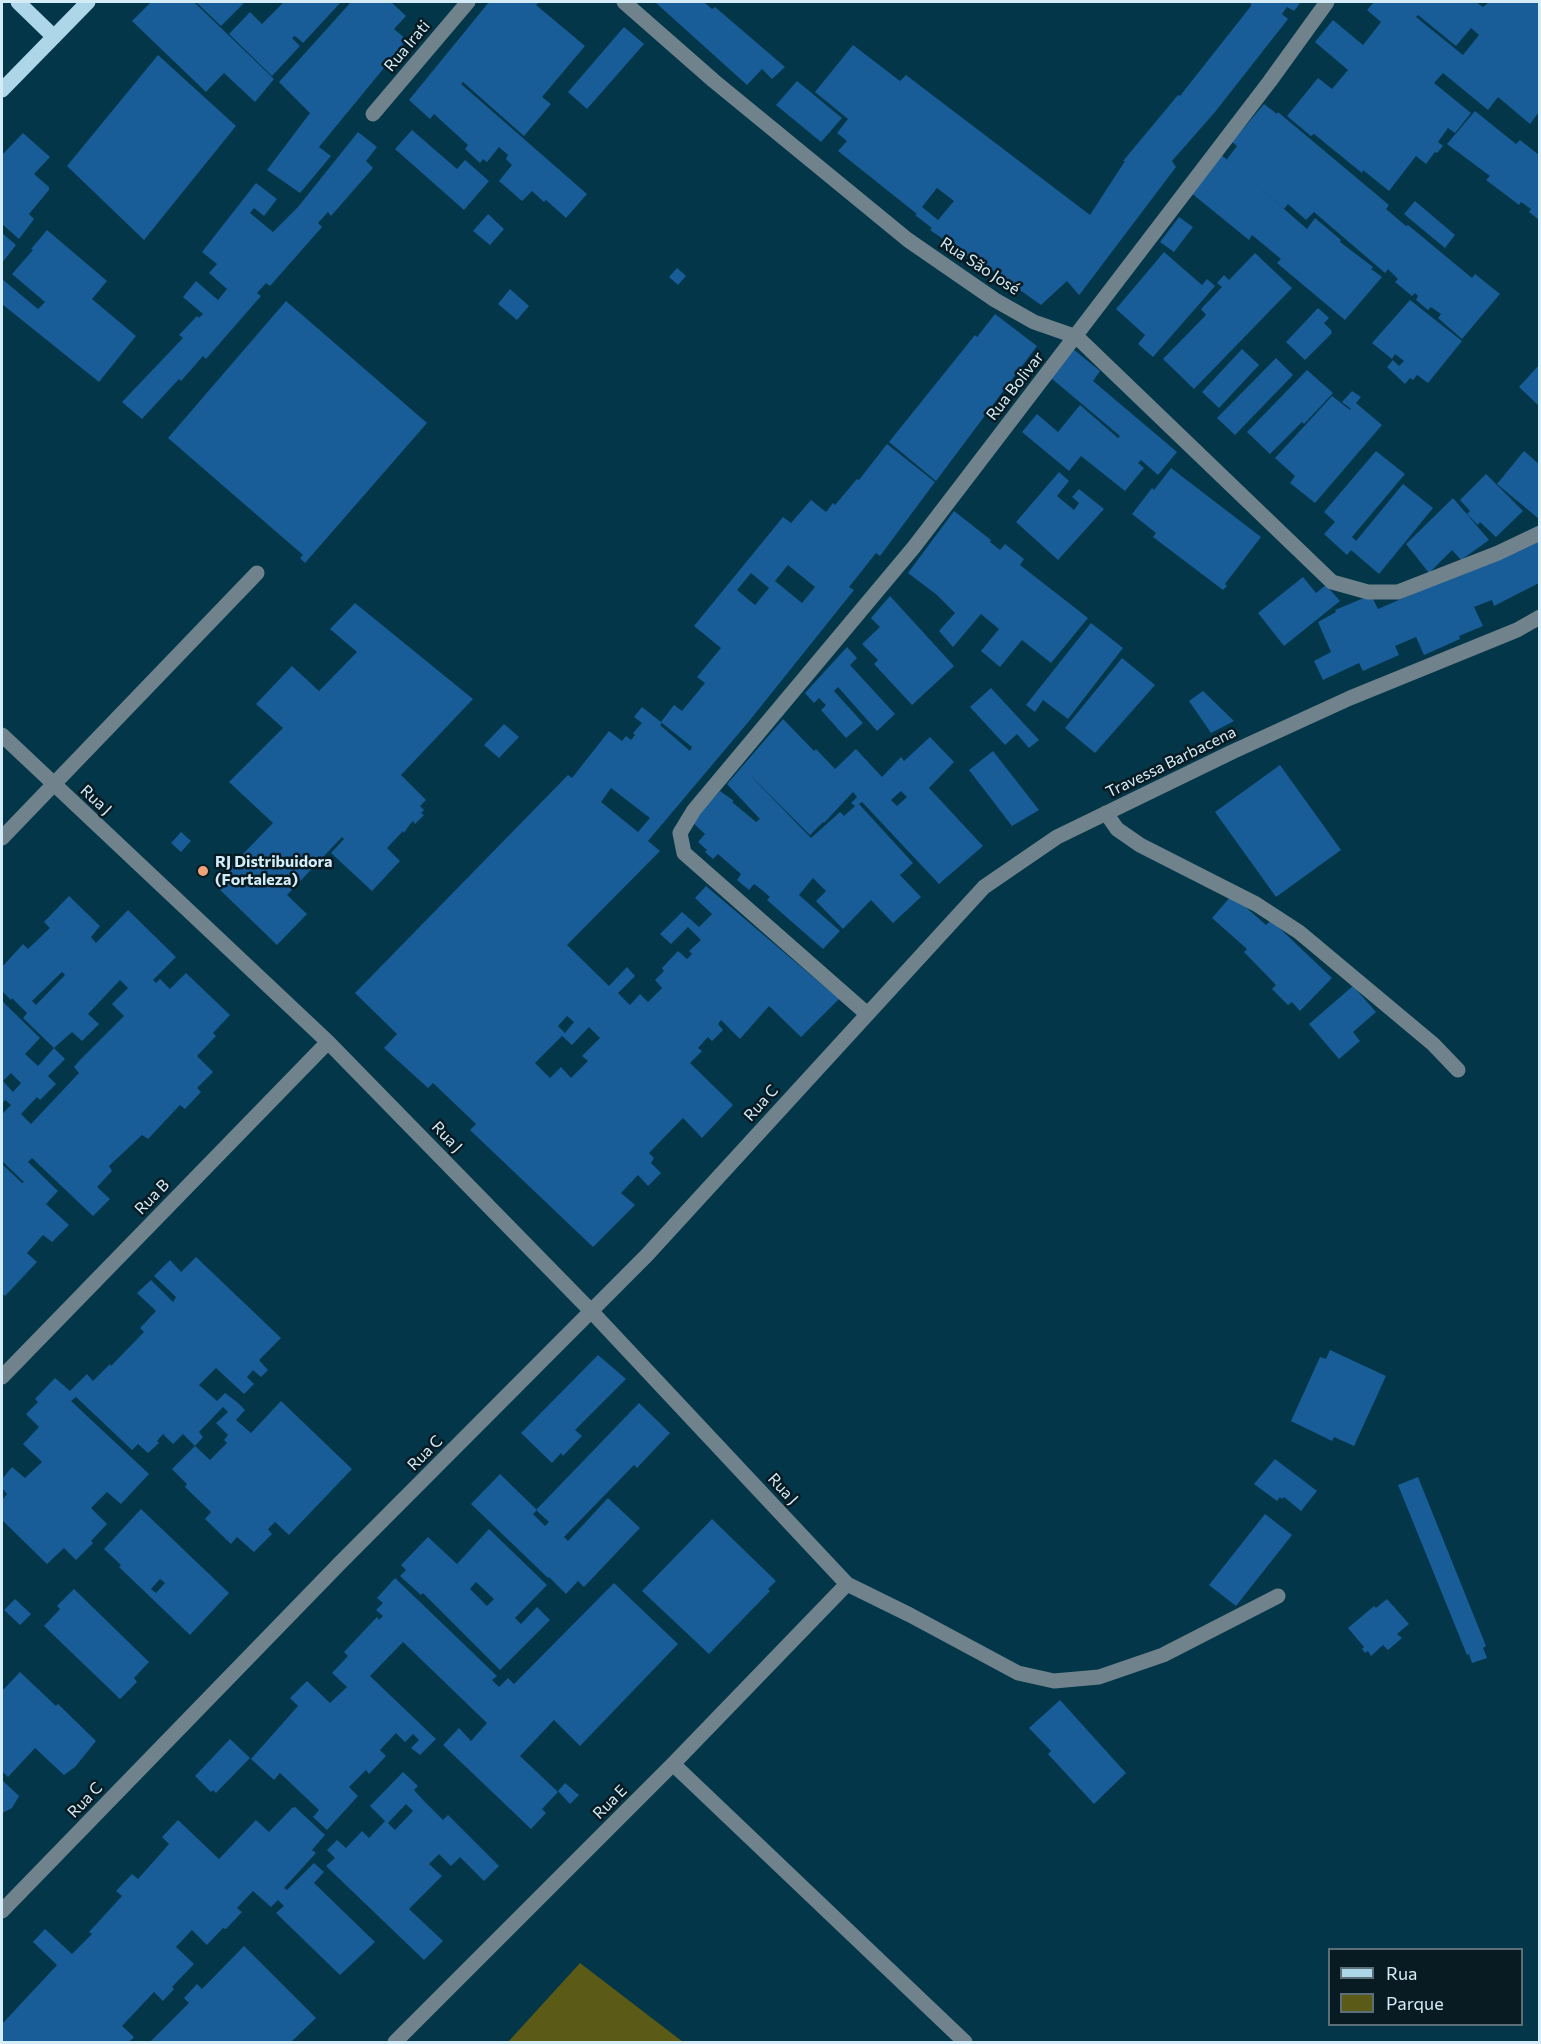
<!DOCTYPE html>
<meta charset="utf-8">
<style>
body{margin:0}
#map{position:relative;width:1541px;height:2044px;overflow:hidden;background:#033648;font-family:Commissioner,sans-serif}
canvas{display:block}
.frame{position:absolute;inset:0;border:3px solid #d4ecf7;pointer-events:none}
.legend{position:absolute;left:1328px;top:1948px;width:195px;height:78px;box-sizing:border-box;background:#081b23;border:2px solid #5a6f78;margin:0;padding:8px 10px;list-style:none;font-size:18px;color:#d4ecf7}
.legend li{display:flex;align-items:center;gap:12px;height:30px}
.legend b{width:30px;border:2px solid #5a6f78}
</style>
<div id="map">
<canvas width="1541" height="2044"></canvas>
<div class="frame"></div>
<ul class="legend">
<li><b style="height:8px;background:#aed6e9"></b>Rua</li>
<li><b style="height:16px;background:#5b5a16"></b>Parque</li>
</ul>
</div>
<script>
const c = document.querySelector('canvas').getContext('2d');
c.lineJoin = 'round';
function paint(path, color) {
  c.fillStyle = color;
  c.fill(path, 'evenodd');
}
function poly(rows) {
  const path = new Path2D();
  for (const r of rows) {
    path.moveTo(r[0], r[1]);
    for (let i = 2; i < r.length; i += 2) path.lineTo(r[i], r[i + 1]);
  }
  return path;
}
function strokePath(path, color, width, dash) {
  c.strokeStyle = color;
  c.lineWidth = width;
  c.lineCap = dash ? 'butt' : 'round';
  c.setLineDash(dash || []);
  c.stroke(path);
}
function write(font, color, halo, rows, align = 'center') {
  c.font = font + ' Commissioner,sans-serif';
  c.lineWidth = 5;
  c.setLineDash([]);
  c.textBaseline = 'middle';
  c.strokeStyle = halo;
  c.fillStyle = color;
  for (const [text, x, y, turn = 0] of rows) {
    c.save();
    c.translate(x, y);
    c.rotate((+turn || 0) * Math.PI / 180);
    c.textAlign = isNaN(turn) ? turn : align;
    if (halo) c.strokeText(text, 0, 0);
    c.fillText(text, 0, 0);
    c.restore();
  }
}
paint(poly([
 [580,1963,683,2042,508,2042]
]), '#5b5a16');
paint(poly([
 [151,2,194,2,274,79,255,102,224,73,206,92,132,21],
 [196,2,245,2,221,26],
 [284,2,341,2,303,43,295,36,292,38,300,46,272,76,229,34,250,12,262,24],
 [351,2,391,2,406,16,394,29,407,40,319,147,331,156,300,193,267,170,310,113,279,82],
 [489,2,539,2,536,5,585,46,542,97,551,104,524,136,463,82,461,84,587,194,566,218,546,200,544,202,532,191,522,201,499,181,512,165,506,159,508,155,499,147,487,162,483,159,480,163,465,149,468,145,434,114,430,119,409,100],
 [655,2,704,2,712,9,715,7,785,67,772,79,762,69,747,85],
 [1251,2,1301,2,1294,11,1287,7,1282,14,1288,19,1215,112,1172,161,1176,167,1080,294,1079,295,1067,281,1041,305,969,254,968,256,930,230,932,228,915,215,917,214,838,151,847,141,837,133,848,119,815,92,853,45,900,81,906,75,1090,215,1125,161,1123,161,1178,95,1180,96,1187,87,1251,6],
 [937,188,954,201,938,220,922,207],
 [1374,2,1476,2,1483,7,1489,2,1539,2,1539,112,1530,124,1498,97,1488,110,1443,73,1434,83,1471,113,1455,133,1448,128,1438,142,1443,146,1437,153,1435,152,1426,164,1416,156,1389,191,1363,170,1362,173,1314,134,1311,136,1287,116,1318,78,1332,89,1348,70,1315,42,1333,20,1363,45,1381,22,1367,10],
 [1418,15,1456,46,1471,28,1479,35,1463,55,1416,17],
 [624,27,644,44,587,109,568,92],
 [158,55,236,126,144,240,67,166],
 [797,81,842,118,821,142,776,105],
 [1264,104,1277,114,1278,112,1389,205,1386,209,1406,226,1408,225,1472,278,1475,274,1500,294,1462,339,1438,318,1441,314,1431,307,1428,310,1416,300,1418,296,1415,293,1412,296,1395,282,1398,279,1388,269,1385,273,1314,212,1306,220,1288,204,1284,209,1242,172,1307,229,1315,218,1341,240,1340,242,1373,267,1371,269,1382,277,1345,320,1277,263,1281,259,1252,235,1249,240,1190,192,1221,155,1232,163,1227,159,1237,146,1232,142],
 [1475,111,1516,144,1520,140,1539,155,1539,220,1529,212,1531,209,1521,202,1519,205,1506,195,1486,180,1490,176,1447,144],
 [412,130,457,169,465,160,489,181,464,210,395,149],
 [358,132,377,147,366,161,373,168,331,216,328,212,318,223,322,227,270,286,266,283,257,293,261,296,206,359,203,356,181,381,179,379,142,419,122,402,183,338,179,335,197,316,199,318,203,314,183,297,196,281,218,300,227,289,209,273,217,264,202,252,256,183,277,199,264,216,254,208,250,213,273,232,298,207],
 [23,133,50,157,34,174,49,187,49,190,29,214,34,219,19,239,2,224,2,155],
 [1415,201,1455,235,1445,248,1404,214],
 [488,214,504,229,490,245,473,231],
 [1179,217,1193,227,1174,252,1160,242],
 [47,230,107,281,92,299,136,336,99,382,2,304,2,279,38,309,45,302,12,274,33,250,31,249],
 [2,233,16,245,2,263],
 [1164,252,1202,285,1207,279,1215,286,1153,357,1138,344,1145,335,1116,309],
 [1255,253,1292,288,1194,389,1163,359,1206,315,1201,309,1222,287,1217,283,1224,275,1229,280],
 [677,268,686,276,678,285,669,277],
 [510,289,529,306,517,320,498,304],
 [1410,300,1462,341,1428,383,1417,375,1413,380,1410,378,1405,384,1387,367,1393,360,1399,366,1404,361,1395,354,1392,359,1372,343],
 [286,301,427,423,305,563,300,558,303,555,168,438],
 [1318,308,1329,318,1324,323,1331,330,1332,333,1305,360,1286,342],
 [995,314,1037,346,936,481,889,442,975,335,977,337],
 [1073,349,1100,371,1093,381,1177,452,1158,475,1141,460,1138,463,1144,468,1125,491,1081,456,1069,471,1022,432,1037,414,1058,432,1080,405,1118,438,1120,436,1051,378],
 [1242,349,1259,365,1219,408,1202,392],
 [1276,358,1293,375,1235,435,1217,418],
 [1539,365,1539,406,1519,387],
 [1307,370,1333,393,1304,424,1302,422,1270,454,1247,432],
 [1352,391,1361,397,1356,403,1382,425,1315,503,1290,483,1295,476,1275,458,1332,396,1350,410,1351,409,1342,402],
 [887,444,935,482,880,556,876,553,849,587,854,590,750,720,648,841,660,851,567,945,609,986,627,967,635,976,618,993,630,1005,640,994,648,1002,662,988,655,980,664,971,662,968,678,951,687,959,692,954,689,951,701,940,688,927,671,944,660,934,682,912,699,927,712,914,695,898,706,886,839,999,801,1037,769,1006,740,1039,721,1020,718,1024,723,1030,712,1041,708,1037,698,1048,702,1051,690,1063,733,1105,702,1138,683,1118,681,1120,649,1153,654,1158,651,1163,661,1173,648,1186,638,1175,621,1193,635,1205,593,1247,470,1130,476,1124,433,1083,428,1088,384,1048,397,1034,355,993,568,775,572,778,609,731,622,741,626,736,631,740,635,735,633,733,642,723,634,717,642,707,661,722,674,705,682,711,705,683,697,677,721,648,694,626,783,517,791,523,811,500,826,512,833,503,835,505,857,479,859,480],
 [788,565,815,587,802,603,775,581],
 [751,573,769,588,755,605,737,590],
 [662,723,692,747,690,751,660,725],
 [611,788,650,818,638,832,601,802],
 [567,1016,574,1022,565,1033,558,1026],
 [589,1027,600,1038,582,1056,588,1061,571,1078,561,1067,550,1078,535,1063,562,1036,572,1045],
 [1376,451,1405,474,1352,537,1356,541,1403,484,1433,508,1379,574,1351,550,1347,555,1324,534,1335,522,1324,512],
 [1524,451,1539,464,1539,519,1497,484],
 [1171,468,1261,537,1225,584,1227,586,1223,590,1153,537,1156,533,1132,514,1152,488,1154,490],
 [1059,472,1069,481,1057,496,1074,510,1079,503,1072,497,1079,489,1104,509,1058,560,1016,522],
 [1486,474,1523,511,1496,537,1480,522,1478,525,1467,514,1470,511,1460,500],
 [1453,498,1489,540,1461,560,1452,550,1429,573,1406,544],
 [954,511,991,540,990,542,1000,550,1005,544,1024,559,1020,565,1088,618,1051,663,1022,640,1000,667,981,651,999,629,981,614,953,647,939,631,955,613,937,595,908,573],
 [1539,539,1539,583,1494,606,1492,600,1474,607,1483,626,1459,636,1460,639,1424,655,1416,637,1395,646,1399,655,1363,671,1359,663,1323,680,1314,661,1331,652,1318,622,1336,612,1335,610,1371,595,1378,609],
 [1303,577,1316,593,1326,585,1340,601,1284,646,1258,613],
 [890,596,954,666,912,705,874,664,878,660,862,644,880,627,871,618],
 [355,603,473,699,401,775,426,800,420,806,424,810,421,813,424,815,415,824,413,821,410,824,404,833,403,831,387,848,400,861,372,891,331,853,344,839,342,837,287,895,307,914,277,945,214,884,273,823,229,782,283,728,256,704,292,666,319,691,357,652,330,629],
 [1091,623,1123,648,1068,719,1043,700,1035,712,1026,705],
 [847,647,857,658,850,665,895,714,877,731,838,687,834,691,863,723,846,738,821,710,826,705,819,698,814,703,805,693],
 [1122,658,1155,685,1095,753,1065,728],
 [991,688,1039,740,1029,748,1017,734,1005,745,970,707],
 [1203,691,1234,721,1211,733,1189,701],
 [783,719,814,751,816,749,835,769,856,749,882,777,901,757,904,761,930,737,954,762,929,788,983,846,939,884,862,802,859,804,913,863,900,875,921,897,893,923,871,900,843,929,816,901,826,891,813,878,799,895,840,931,823,949,767,900,770,897,762,890,754,884,749,890,737,880,741,874,718,854,713,859,705,852,707,850,698,842,705,834,692,822,720,791,734,801,732,802,756,822,760,819,727,784],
 [746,771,810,835,823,822,824,823,853,792,857,797,851,803,855,806,844,816,840,812,811,838],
 [901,791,907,797,897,806,891,800],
 [504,724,519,737,499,758,484,745],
 [993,751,1039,810,1012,826,969,770],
 [1280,765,1341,850,1276,897,1215,812],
 [181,832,191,841,181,852,171,843],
 [1232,895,1266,925,1271,920,1332,978,1300,1011,1292,1002,1288,1005,1272,989,1276,985,1244,952,1247,949,1212,918],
 [69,896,100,926,91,937,96,943,128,910,176,957,153,980,156,983,160,979,170,989,186,973,230,1015,213,1033,216,1036,197,1056,213,1072,197,1088,201,1092,185,1109,180,1105,148,1139,142,1135,109,1166,112,1171,97,1187,110,1199,93,1216,32,1158,28,1162,58,1191,46,1204,69,1225,52,1242,43,1235,27,1253,37,1262,5,1296,2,1293,2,1164,22,1183,24,1182,2,1161,2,1114,11,1105,5,1100,2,1104,2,1001,40,1038,25,1054,38,1066,54,1048,65,1059,48,1076,56,1084,40,1100,37,1097,21,1114,31,1124,79,1073,74,1067,79,1061,124,1016,112,1004,128,988,120,980,88,1014,99,1024,82,1041,72,1032,54,1048,23,1018,27,1013,12,998,11,1000,2,991,2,967,23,944,28,949,50,928,44,922],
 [62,972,65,975,36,1005,32,1001],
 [11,1073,21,1083,13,1092,3,1081],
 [1353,986,1376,1012,1353,1032,1360,1041,1339,1059,1309,1024],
 [196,1257,281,1338,259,1360,268,1370,261,1377,253,1370,247,1377,254,1384,244,1394,216,1368,199,1385,217,1401,225,1393,237,1402,245,1410,236,1420,251,1433,281,1401,352,1469,289,1535,275,1522,268,1529,272,1534,254,1552,237,1537,231,1544,205,1519,211,1512,185,1487,187,1484,172,1469,195,1446,210,1460,227,1443,224,1440,228,1435,216,1423,228,1412,223,1407,199,1432,203,1437,195,1446,183,1434,173,1444,163,1434,157,1441,159,1443,148,1453,138,1444,132,1450,76,1397,71,1401,149,1474,121,1504,107,1492,91,1508,107,1524,91,1541,93,1543,76,1560,64,1548,47,1564,2,1520,2,1500,7,1494,2,1488,2,1479,12,1467,25,1478,42,1462,23,1444,39,1427,26,1414,38,1402,35,1399,55,1378,70,1391,87,1374,93,1381,110,1364,111,1366,144,1332,140,1328,156,1311,137,1293,151,1280,173,1302,176,1297,154,1276,170,1260,181,1272],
 [1330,1350,1386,1376,1354,1446,1334,1437,1332,1441,1291,1421,1320,1357,1326,1359],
 [598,1355,626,1379,575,1430,582,1436,563,1456,561,1453,552,1463,521,1433],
 [639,1403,670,1433,637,1468,634,1465,564,1537,568,1541,608,1498,640,1528,584,1587,578,1581,566,1594,549,1577,548,1578,471,1504,500,1474,537,1510,533,1514,545,1526,549,1522,536,1510],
 [1275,1459,1317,1491,1301,1511,1284,1497,1282,1499,1280,1497,1277,1501,1254,1484],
 [1418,1477,1486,1646,1483,1648,1487,1658,1472,1663,1469,1654,1467,1655,1398,1485],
 [141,1509,229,1593,190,1635,119,1567,121,1565,104,1549],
 [160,1579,165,1583,156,1593,151,1589],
 [1265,1514,1292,1535,1236,1606,1209,1585],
 [712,1519,776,1581,768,1589,770,1591,709,1654,642,1591],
 [489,1529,547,1585,515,1618,521,1624,537,1607,550,1620,500,1670,423,1593,421,1595,400,1576,406,1570,401,1565,428,1537,457,1564],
 [476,1582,494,1599,487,1606,470,1589],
 [395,1578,497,1676,492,1680,499,1687,508,1678,514,1684,614,1583,678,1644,580,1746,554,1720,520,1756,558,1792,542,1809,546,1813,531,1829,443,1745,459,1728,471,1741,487,1723,403,1642,370,1676,436,1739,420,1755,411,1748,419,1740,413,1734,405,1742,396,1733,380,1750,386,1756,369,1774,366,1770,349,1787,358,1796,327,1830,313,1817,319,1810,280,1773,274,1780,251,1759,298,1706,290,1698,307,1681,330,1703,347,1687,332,1673,348,1656,344,1652,377,1617,379,1620,383,1616,376,1610,383,1603,377,1598],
 [74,1589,149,1662,134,1678,137,1682,120,1699,44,1626,60,1609,57,1606],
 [15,1599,31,1614,20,1625,4,1610],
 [1387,1599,1409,1624,1397,1634,1402,1638,1388,1650,1383,1645,1371,1656,1368,1651,1365,1653,1362,1649,1364,1647,1348,1628,1374,1606,1376,1608],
 [20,1672,56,1706,58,1704,96,1741,75,1767,64,1775,35,1748,8,1777,2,1771,2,1691],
 [1060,1700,1126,1773,1094,1804,1048,1754,1051,1751,1029,1728],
 [230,1739,250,1758,216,1793,213,1790,211,1792,195,1776],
 [403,1772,418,1786,414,1790,423,1800,443,1820,448,1815,499,1866,484,1881,460,1857,451,1866,439,1854,429,1864,442,1876,409,1909,443,1941,424,1960,326,1866,335,1858,327,1850,337,1840,346,1848,362,1831,369,1838,385,1821,370,1806],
 [406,1804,413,1811,395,1830,388,1823],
 [2,1780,19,1796,12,1808,2,1813],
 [565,1783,579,1795,570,1804,558,1791],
 [295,1807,325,1835,312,1850,316,1853,284,1888,287,1890,314,1863,324,1872,314,1883,375,1942,340,1975,276,1913,284,1906,278,1900,271,1907,253,1891,237,1908,242,1912,226,1929,223,1928,207,1945,192,1930,176,1947,194,1964,172,1987,174,1989,163,2001,154,1992,122,2026,134,2037,129,2042,2,2042,2,2024,57,1965,33,1942,45,1929,72,1954,92,1934,89,1932,122,1896,116,1891,132,1874,138,1879,169,1844,162,1837,178,1820,219,1859,256,1820,269,1832,292,1808],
 [244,1946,316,2018,291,2042,150,2042,189,2003,184,1998,197,1984,202,1989]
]), '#185d97');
strokePath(poly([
 [624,2,714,81,908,240,995,300,1034,322,1077,337,1332,582,1368,592,1398,592,1498,553,1540,533],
 [373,114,468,2],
 [2,735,328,1042,592,1312,847,1584,910,1615,1018,1673,1054,1681,1099,1677,1163,1655,1278,1596],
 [1106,813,1117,829,1140,845,1256,904,1299,932,1433,1044,1458,1070],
 [2,838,257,573],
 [866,1013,684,853,680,833,694,810,914,547,960,487,1270,81,1327,2],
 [2,1377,328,1042],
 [673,1764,965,2042],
 [2,1911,341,1562,647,1255,984,887,1057,837,1232,752,1350,698,1517,630,1540,617],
 [395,2042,673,1764,847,1584]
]), '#70838c', 15);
strokePath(poly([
 [18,2,54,37],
 [2,90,88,2]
]), '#aed6e9', 15);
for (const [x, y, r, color] of [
 [203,871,6,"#f0a279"]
]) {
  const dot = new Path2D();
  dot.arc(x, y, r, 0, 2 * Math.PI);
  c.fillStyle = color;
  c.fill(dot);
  strokePath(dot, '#081b23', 2);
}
write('16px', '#d4ecf7', '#081b23', [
 ["Rua Irati",407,46,-50],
 ["Rua São José",980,266,33],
 ["Rua Bolivar",1015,386,-52],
 ["Travessa Barbacena",1171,762,-26],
 ["Rua J",96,800,43],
 ["Rua C",761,1103,-48],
 ["Rua J",447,1137,46],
 ["Rua B",152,1197,-46],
 ["Rua C",425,1453,-45],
 ["Rua J",783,1489,47],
 ["Rua C",85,1800,-46],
 ["Rua E",610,1802,-45]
]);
write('bold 16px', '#d4ecf7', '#081b23', [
 ["RJ Distribuidora",215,862],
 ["(Fortaleza)",215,880]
], 'left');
</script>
